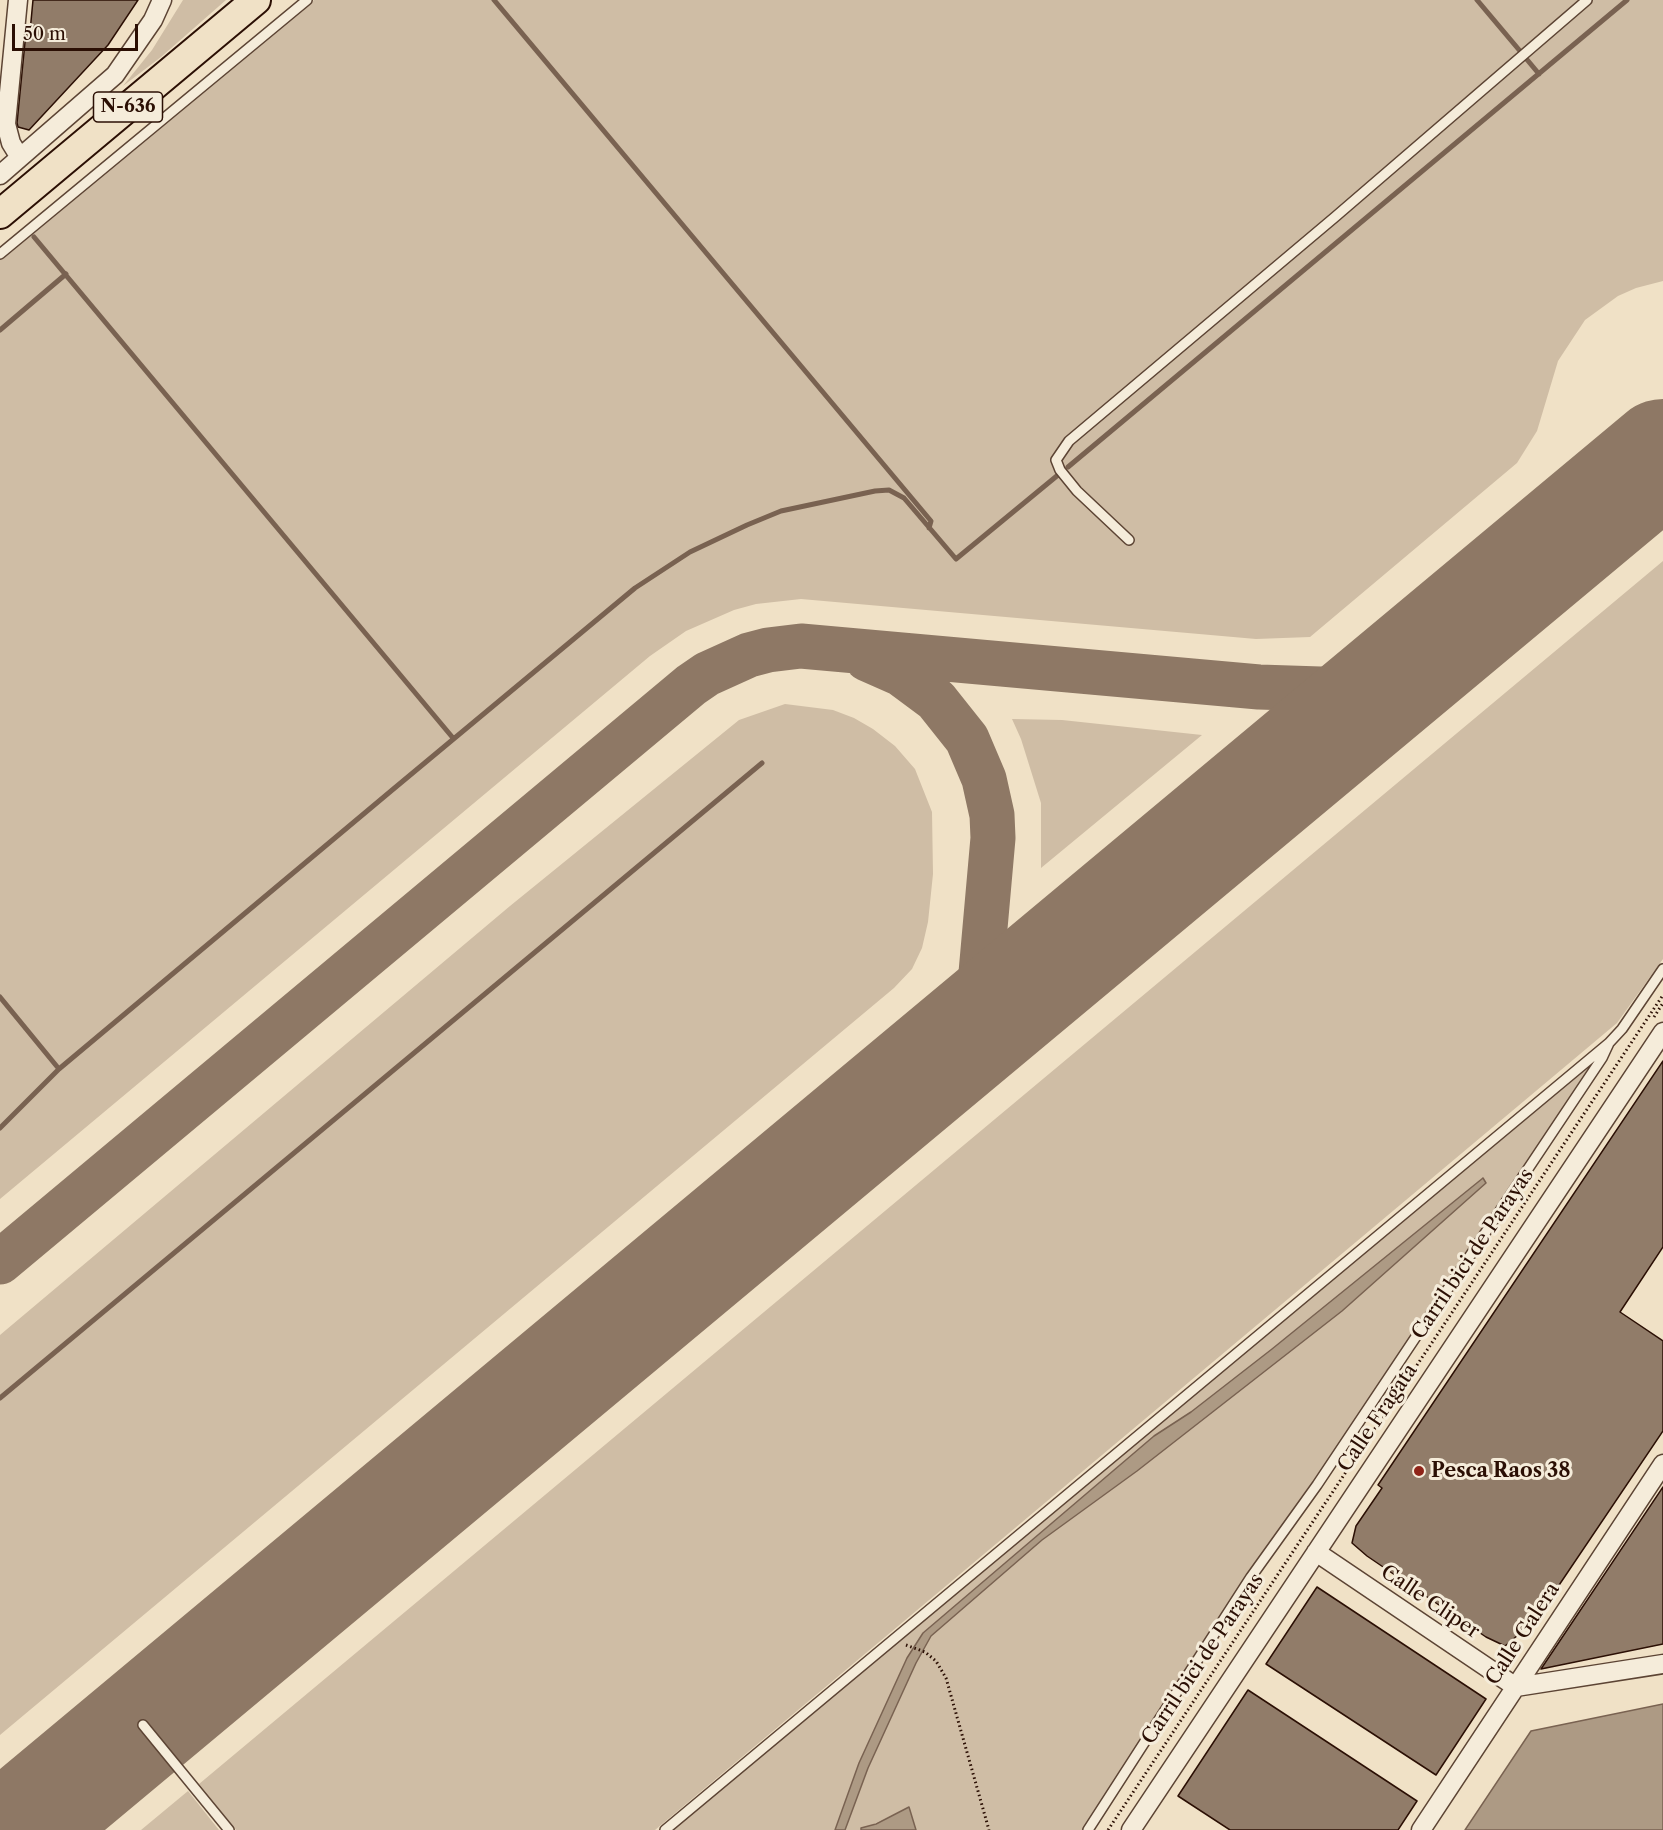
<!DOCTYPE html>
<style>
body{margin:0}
#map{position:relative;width:1663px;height:1830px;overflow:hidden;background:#f0e1c6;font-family:"Libre Caslon Text",serif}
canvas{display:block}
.scale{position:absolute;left:12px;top:24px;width:126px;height:27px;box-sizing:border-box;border:3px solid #2b0f04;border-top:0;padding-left:8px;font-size:18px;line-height:21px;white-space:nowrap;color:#2b0f04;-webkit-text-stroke:4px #f5ecda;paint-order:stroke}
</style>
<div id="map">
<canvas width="1663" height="1830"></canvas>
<div class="scale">50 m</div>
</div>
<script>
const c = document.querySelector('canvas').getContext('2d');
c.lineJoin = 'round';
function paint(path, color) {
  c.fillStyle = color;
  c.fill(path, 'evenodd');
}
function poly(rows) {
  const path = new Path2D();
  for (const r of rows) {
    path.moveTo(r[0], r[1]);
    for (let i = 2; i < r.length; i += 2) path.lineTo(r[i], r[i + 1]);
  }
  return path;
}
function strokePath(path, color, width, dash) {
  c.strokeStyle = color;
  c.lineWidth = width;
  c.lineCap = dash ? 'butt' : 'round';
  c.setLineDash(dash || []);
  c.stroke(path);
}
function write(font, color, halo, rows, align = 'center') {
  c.font = font + ' "Libre Caslon Text",serif';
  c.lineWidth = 6;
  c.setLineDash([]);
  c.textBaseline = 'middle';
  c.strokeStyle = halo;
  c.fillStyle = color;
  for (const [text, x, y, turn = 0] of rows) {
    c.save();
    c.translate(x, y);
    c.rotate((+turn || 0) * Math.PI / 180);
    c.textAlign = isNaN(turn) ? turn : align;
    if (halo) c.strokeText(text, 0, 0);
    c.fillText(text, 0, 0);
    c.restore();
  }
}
paint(poly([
 [183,0,226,0,161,57,123,86,152,50],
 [314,0,1663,0,1663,281,1636,288,1618,296,1585,320,1558,361,1537,431,1517,463,1310,637,1256,639,801,599,756,604,734,610,686,631,650,656,0,1199,0,259],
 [1663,561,1663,959,1617,1023,655,1830,236,1830,199,1784],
 [785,704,833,710,854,718,873,729,895,746,915,769,932,812,933,874,928,922,922,948,912,969,894,988,0,1735,0,1335,510,906,739,720],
 [1012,719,1062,720,1202,735,1041,868,1041,803,1021,739],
 [1594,1060,1597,1060,1354,1422,1252,1568,1204,1647,1082,1830,916,1830,909,1807,861,1830,845,1830,868,1768,916,1663,931,1636,1042,1540,1137,1471,1342,1311,1483,1178,1272,1349,1191,1412,1154,1436,923,1633,907,1658,859,1763,835,1830,673,1830],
 [188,1791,219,1830,141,1830]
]), '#cfbda5');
const water = poly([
 [1483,1178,1486,1183,1342,1311,1137,1471,1042,1540,931,1636,916,1663,868,1768,845,1830,835,1830,859,1763,907,1658,923,1633,1154,1436,1191,1412,1272,1349,1483,1178],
 [1663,1704,1663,1830,1465,1830,1531,1731,1663,1704],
 [909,1807,916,1830,861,1830,861,1828,876,1824,909,1807]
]);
paint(water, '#ad9a84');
strokePath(water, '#796251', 1.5);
strokePath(poly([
 [494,0,931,521,929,528],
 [1477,0,1520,51],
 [1524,56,1539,74],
 [34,237,453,738],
 [0,330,66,274],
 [1068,467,1627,0],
 [0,997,59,1069],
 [0,1128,59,1069,391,791,635,588,690,552,747,525,781,511,875,491,889,490,904,498,956,559,1058,475],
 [0,1398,762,763]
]), '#796251', 5);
strokePath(poly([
 [867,659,901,674,936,700,967,739,984,779,992,815,993,838,976,1029],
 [0,1262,691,685,707,674,749,655,768,650,801,646,1259,687,1382,691]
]), '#8e7865', 45);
strokePath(poly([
 [16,1830,1663,456]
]), '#8e7865', 114);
const building = poly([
 [33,0,138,0,108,45,29,130,18,127,17,123,26,32,30,32,33,0],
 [1663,1061,1663,1247,1620,1312,1663,1341,1663,1431,1549,1600,1544,1597,1518,1635,1505,1646,1486,1637,1367,1556,1352,1543,1356,1526,1382,1488,1378,1485,1663,1061],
 [1663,1487,1663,1644,1541,1669,1663,1487],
 [1317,1587,1486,1699,1436,1775,1266,1664,1317,1587],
 [1248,1690,1417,1801,1398,1830,1230,1830,1178,1796,1248,1690]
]);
paint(building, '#917c69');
strokePath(building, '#2b0f04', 1.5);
const service = poly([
 [0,254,307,0],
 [1129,540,1077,491,1060,470,1056,460,1069,441,1335,217,1587,0],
 [143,1725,229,1830],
 [665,1830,1609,1043],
 [1088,1830,1251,1577,1317,1485,1602,1058,1609,1043,1622,1029,1663,969]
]);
const minor = poly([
 [18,0,6,124,11,143,19,156],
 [0,175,115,75,153,20,162,0],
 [1316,1552,1516,1687,1663,1664],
 [1131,1830,1663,1032],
 [1421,1830,1663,1464]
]);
const trunk = poly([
 [0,214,256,0]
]);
strokePath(service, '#5c4434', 12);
strokePath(minor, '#5c4434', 21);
strokePath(trunk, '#2b0f04', 32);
strokePath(poly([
 [1654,1017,1663,1003],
 [906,1645,925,1652,936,1661,946,1678,989,1830],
 [1108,1830,1663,995]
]), '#2b0f04', 3, [1.5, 3]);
strokePath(service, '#f5ecda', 9);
strokePath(minor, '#f5ecda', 18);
strokePath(trunk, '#f0e1c6', 28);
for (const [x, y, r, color] of [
 [1419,1471,6,"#8f2418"]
]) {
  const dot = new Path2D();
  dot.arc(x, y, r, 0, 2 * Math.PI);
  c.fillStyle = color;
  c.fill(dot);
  strokePath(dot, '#f5ecda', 2);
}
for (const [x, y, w] of [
 [128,107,69]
]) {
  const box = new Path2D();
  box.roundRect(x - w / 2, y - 15, w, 30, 4.5);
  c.fillStyle = '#f5ecda';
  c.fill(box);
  strokePath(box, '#2b0f04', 1.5);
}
write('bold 18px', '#2b0f04', null, [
 ["N-636",128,107]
]);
write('20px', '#2b0f04', '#f5ecda', [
 ["Carril bici de Parayas",1473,1254,-56],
 ["Calle Fragata",1378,1418,-56],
 ["Calle Cliper",1430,1602,34],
 ["Calle Galera",1523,1634,-57],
 ["Carril bici de Parayas",1203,1659,-56]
]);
write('bold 20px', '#2b0f04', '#f5ecda', [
 ["Pesca Raos 38",1431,1471]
], 'left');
</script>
